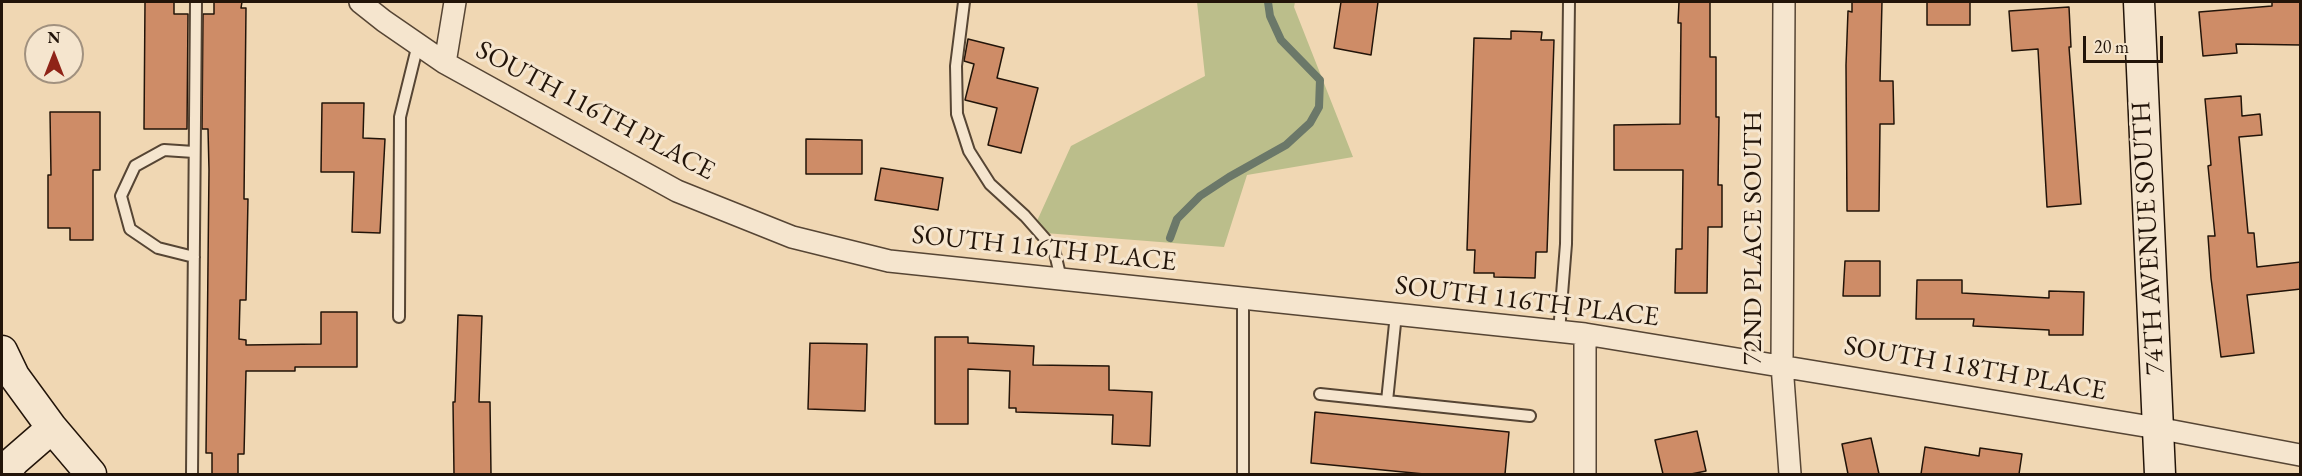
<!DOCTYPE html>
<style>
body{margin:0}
#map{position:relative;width:2302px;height:476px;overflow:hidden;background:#f0d7b3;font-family:"EB Garamond",serif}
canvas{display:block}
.frame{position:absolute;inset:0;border:3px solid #221409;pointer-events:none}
.north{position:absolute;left:24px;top:24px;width:60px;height:60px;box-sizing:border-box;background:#f5e5ce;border:2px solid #a1917f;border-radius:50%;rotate:0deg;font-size:16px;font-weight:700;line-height:24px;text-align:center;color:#221409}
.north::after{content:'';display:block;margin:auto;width:21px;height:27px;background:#8f2418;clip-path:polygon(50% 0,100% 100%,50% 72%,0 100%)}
.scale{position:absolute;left:2083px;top:36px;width:80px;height:27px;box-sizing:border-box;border:3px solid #221409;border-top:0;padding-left:8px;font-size:18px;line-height:21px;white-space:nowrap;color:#221409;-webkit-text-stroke:4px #f5e5ce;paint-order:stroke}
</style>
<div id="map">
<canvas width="2302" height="476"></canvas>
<div class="frame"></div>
<div class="north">N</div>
<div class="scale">20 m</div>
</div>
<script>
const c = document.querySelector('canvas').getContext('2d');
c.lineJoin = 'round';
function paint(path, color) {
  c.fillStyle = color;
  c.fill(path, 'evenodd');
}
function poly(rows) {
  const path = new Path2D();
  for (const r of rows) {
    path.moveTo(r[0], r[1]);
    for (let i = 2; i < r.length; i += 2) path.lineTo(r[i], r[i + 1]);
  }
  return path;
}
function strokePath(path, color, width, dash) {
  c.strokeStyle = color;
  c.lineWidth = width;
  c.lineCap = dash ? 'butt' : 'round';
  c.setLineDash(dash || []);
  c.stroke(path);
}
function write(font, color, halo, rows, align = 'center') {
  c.font = font + ' "EB Garamond",serif';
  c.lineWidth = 6;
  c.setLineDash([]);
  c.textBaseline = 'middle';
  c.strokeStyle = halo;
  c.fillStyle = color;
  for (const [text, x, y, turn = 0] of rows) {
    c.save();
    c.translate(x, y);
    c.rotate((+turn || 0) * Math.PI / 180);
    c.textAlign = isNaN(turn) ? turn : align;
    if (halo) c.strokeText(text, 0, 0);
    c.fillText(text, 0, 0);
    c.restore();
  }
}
paint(poly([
 [1197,2,1295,2,1294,7,1353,157,1247,175,1224,247,1032,232,1071,146,1205,76]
]), '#bbbe8b');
strokePath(poly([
 [1170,238,1177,219,1200,196,1229,177,1286,145,1310,123,1319,107,1320,80,1281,40,1270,16,1268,2]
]), '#6b7869', 8);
const building = poly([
 [145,2,174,2,174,14,188,14,187,129,144,129,145,2],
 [214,2,242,2,241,8,246,8,244,199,248,199,246,300,240,300,239,339,246,340,246,345,321,344,321,312,357,312,357,367,295,367,295,371,246,371,244,454,238,454,238,474,212,474,212,453,206,453,209,170,208,129,202,129,203,14,214,14,214,2],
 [1341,2,1378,2,1371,55,1334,48,1341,2],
 [1679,2,1710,2,1710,57,1716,57,1716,117,1719,117,1718,185,1722,185,1722,227,1708,227,1707,293,1675,293,1676,249,1682,249,1683,170,1614,170,1614,125,1680,124,1681,23,1678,23,1679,2],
 [1852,2,1882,2,1880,81,1893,81,1894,124,1880,124,1879,211,1847,211,1846,65,1848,11,1852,12,1852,2],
 [1927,2,1970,2,1970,25,1927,25,1927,2],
 [2272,2,2301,2,2301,45,2236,44,2237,53,2203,56,2199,12,2272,6,2272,2],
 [2069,7,2071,47,2069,47,2081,204,2047,207,2038,49,2012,51,2009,11,2069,7],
 [1511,31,1542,32,1541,40,1554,40,1547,252,1536,252,1535,278,1494,277,1494,273,1474,273,1475,250,1467,250,1474,38,1511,39,1511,31],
 [968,39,1004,48,997,78,1038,88,1021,153,988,145,997,108,965,100,974,64,964,61,968,39],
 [2241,96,2242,116,2260,114,2262,135,2239,137,2248,233,2254,233,2257,267,2301,262,2301,289,2247,295,2254,353,2221,357,2211,278,2208,236,2215,236,2208,166,2211,165,2205,99,2241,96],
 [322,103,364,103,363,138,385,139,380,233,352,232,354,172,321,172,322,103],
 [50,112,100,112,100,170,93,170,93,240,70,240,70,228,48,228,48,175,51,175,50,112],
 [806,139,862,140,862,174,806,174,806,139],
 [881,168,943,178,938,210,875,200,881,168],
 [1845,261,1880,261,1880,296,1843,296,1845,261],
 [1917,280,1962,280,1962,293,2049,298,2049,291,2084,292,2083,335,2049,335,2049,330,1973,326,1974,319,1916,319,1917,280],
 [458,315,482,316,479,402,490,402,491,474,454,474,453,402,455,402,458,315],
 [935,337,968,337,968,343,1034,346,1033,365,1109,366,1109,390,1152,392,1150,446,1112,444,1113,415,1016,412,1016,408,1009,408,1010,371,968,369,968,424,935,424,935,337],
 [810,343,867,344,865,411,808,409,810,343],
 [1315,412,1509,432,1505,474,1424,474,1311,463,1315,412],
 [1697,431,1706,471,1691,474,1663,474,1655,440,1697,431],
 [1871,438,1879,474,1848,474,1842,444,1871,438],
 [1925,447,1979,456,1980,448,2022,454,2019,474,1921,474,1925,447]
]);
paint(building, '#ce8c67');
strokePath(building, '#221409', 1.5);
const lane = poly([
 [964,2,956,66,957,114,969,151,990,184,1025,216,1054,249,1061,279],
 [194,152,164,150,135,166,121,196,130,229,158,248,194,257],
 [1396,314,1387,401,1530,416],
 [399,317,400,117,418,44],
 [1559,332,1566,244,1569,2],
 [1320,394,1387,401],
 [192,474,196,2],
 [1243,474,1243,298]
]);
const street = poly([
 [360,2,384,21,445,63,677,191,792,237,889,261,1585,334,2157,428,2300,455],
 [1784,2,1782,365,1790,474],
 [445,63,455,2],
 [1585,474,1585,334]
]);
const secondary = poly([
 [2139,2,2160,474],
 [2,351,14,376,52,428,91,474],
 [4,474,14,461,52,428]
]);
strokePath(lane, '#564534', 14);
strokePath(street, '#564534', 24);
strokePath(secondary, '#221409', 33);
strokePath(lane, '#f5e5ce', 10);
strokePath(street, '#f5e5ce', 21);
strokePath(secondary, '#f5e5ce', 30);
write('27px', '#221409', '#f5e5ce', [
 ["SOUTH 116TH PLACE",595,111,28],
 ["72ND PLACE SOUTH",1754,238,-90],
 ["74TH AVENUE SOUTH",2149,238,-93],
 ["SOUTH 116TH PLACE",1044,249,6],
 ["SOUTH 116TH PLACE",1527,302,7],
 ["SOUTH 118TH PLACE",1975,369,10]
]);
</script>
